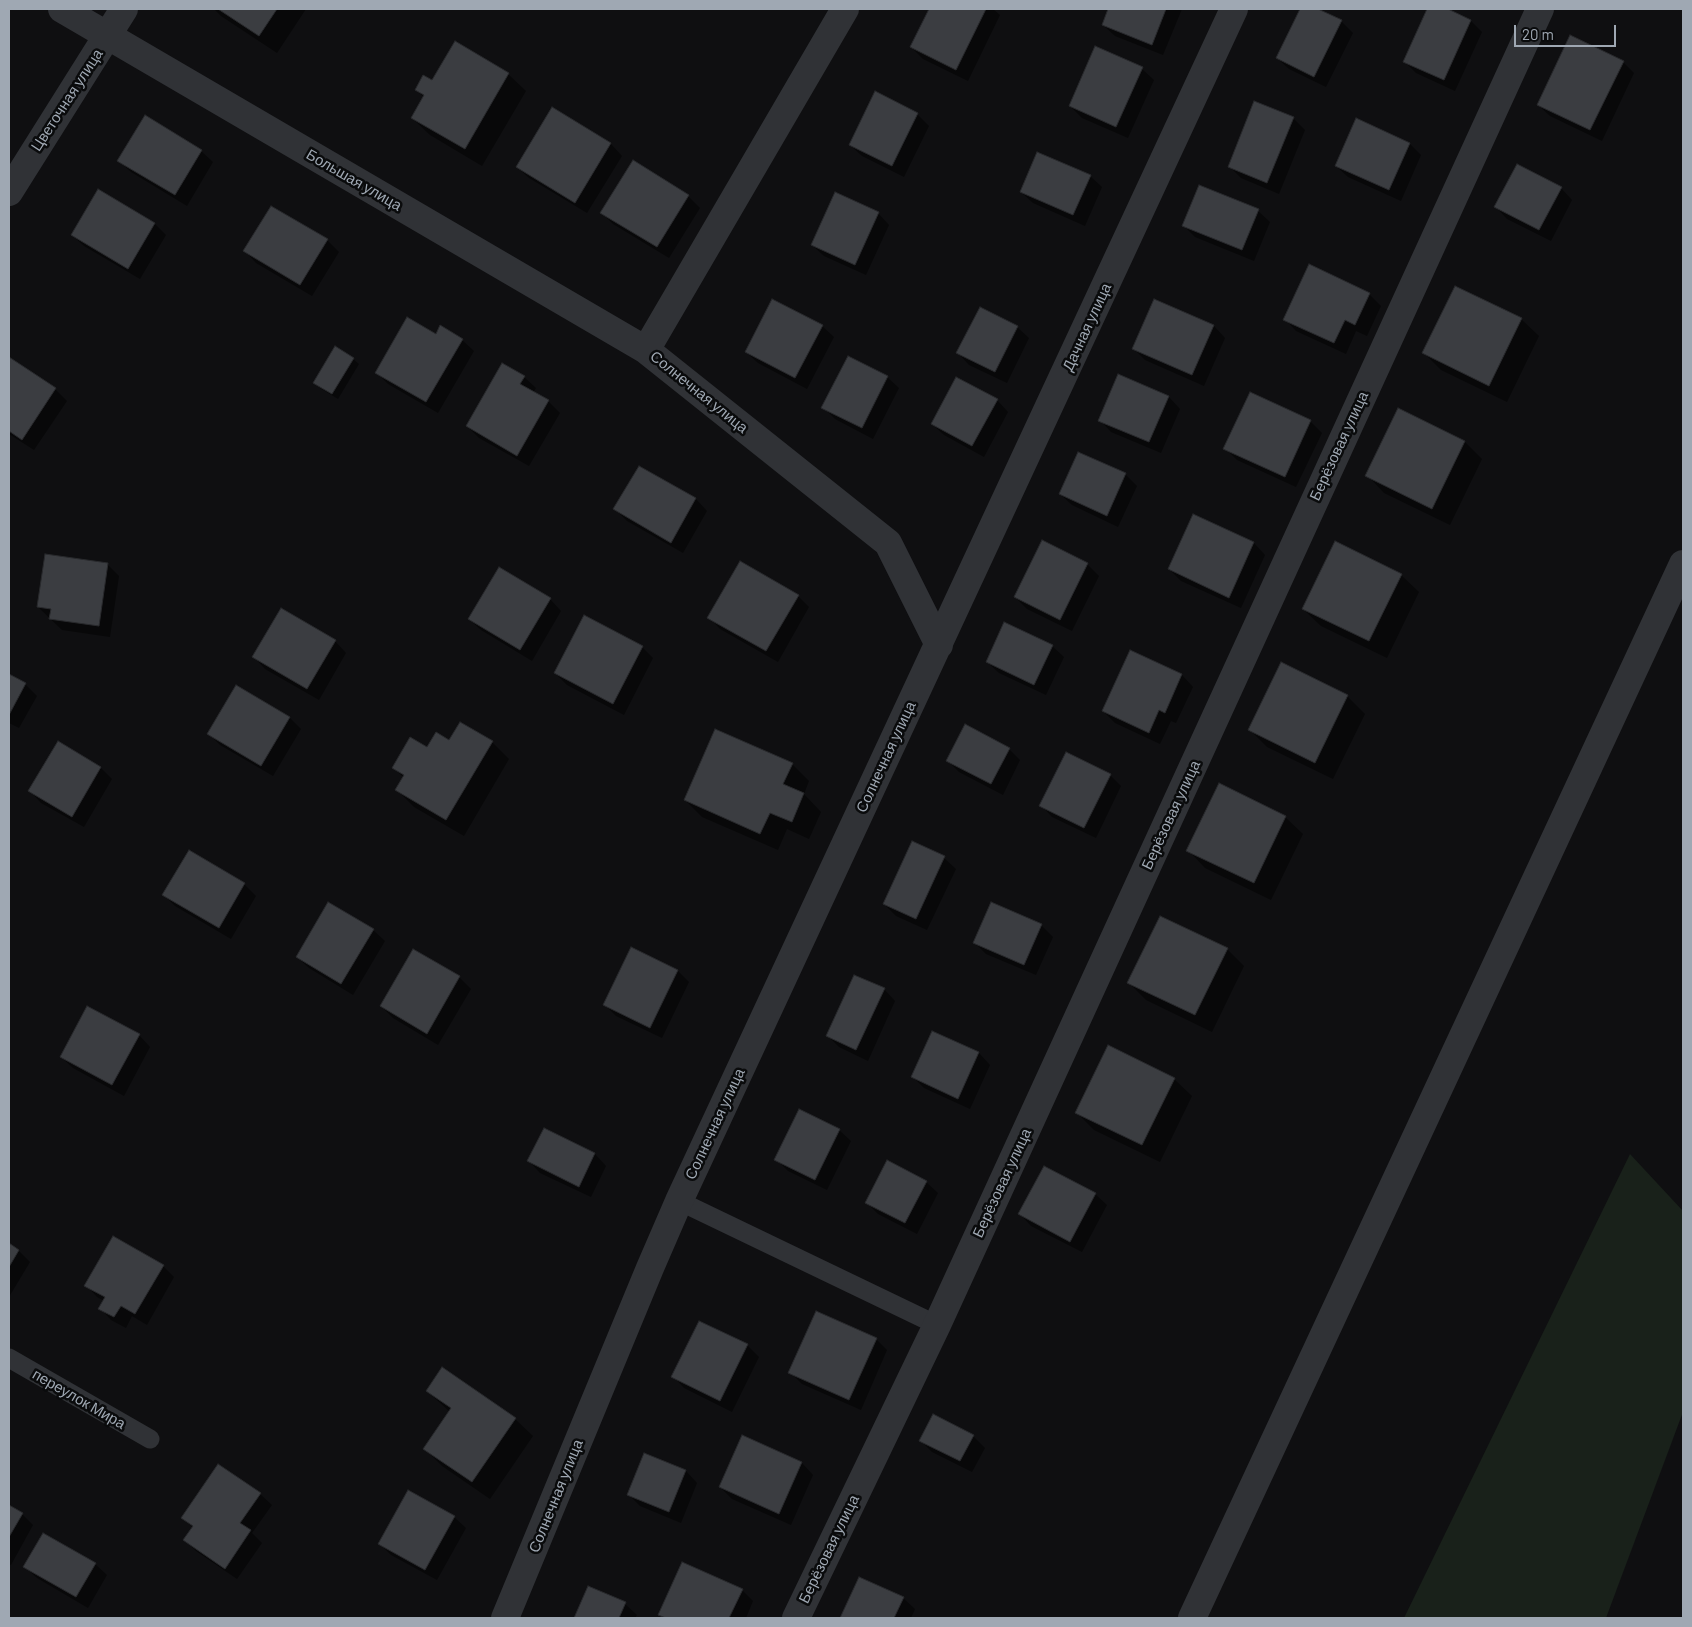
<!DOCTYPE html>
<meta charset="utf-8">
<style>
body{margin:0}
#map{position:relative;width:1692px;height:1627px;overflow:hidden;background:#0f0f11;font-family:Barlow,sans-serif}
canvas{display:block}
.frame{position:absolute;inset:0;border:10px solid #9fa8b3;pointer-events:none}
.scale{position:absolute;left:1514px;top:25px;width:102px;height:22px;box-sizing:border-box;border:2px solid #9fa8b3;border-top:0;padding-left:6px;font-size:15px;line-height:18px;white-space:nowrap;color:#9fa8b3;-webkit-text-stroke:4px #0a0b0c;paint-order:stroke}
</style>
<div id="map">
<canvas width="1692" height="1627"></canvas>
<div class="frame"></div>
<div class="scale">20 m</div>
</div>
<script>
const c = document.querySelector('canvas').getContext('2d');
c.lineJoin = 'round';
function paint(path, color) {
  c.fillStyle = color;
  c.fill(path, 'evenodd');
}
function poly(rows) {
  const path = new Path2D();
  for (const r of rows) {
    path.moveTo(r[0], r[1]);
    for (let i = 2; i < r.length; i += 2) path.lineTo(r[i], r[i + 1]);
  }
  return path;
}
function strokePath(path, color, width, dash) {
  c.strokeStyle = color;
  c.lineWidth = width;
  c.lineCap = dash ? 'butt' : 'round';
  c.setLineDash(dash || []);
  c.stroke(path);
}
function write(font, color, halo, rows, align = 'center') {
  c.font = font + ' Barlow,sans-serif';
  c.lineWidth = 5;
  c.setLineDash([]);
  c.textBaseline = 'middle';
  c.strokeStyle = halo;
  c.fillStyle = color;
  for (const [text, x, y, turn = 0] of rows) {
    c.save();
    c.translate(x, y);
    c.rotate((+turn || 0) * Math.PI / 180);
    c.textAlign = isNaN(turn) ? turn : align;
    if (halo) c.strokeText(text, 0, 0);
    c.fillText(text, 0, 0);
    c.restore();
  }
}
paint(poly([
 [1630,1154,1683,1211,1683,1412,1606,1618,1404,1618]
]), '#19211a');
paint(poly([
 [214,9,306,9,277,53,221,16],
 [930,9,993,9,1000,15,968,81,923,59,911,47],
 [1109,9,1182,9,1163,55,1115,36,1103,25],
 [1301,9,1316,9,1341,21,1353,33,1326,87,1289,69,1277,58],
 [1429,9,1445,9,1471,21,1482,32,1455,91,1416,73,1404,61],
 [1623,62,1634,73,1602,141,1550,116,1538,105],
 [1142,69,1154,80,1128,138,1082,118,1070,106],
 [508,74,526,91,482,166,430,135,412,118,424,97,416,90,433,82],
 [876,93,917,114,929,126,904,177,862,156,850,145],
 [553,108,611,144,622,156,587,213,529,178,517,167],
 [1293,118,1305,130,1279,194,1241,178,1229,166],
 [1410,144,1421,155,1401,201,1348,177,1336,166],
 [201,151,213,162,187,206,131,172,119,161],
 [633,162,688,196,700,208,669,258,613,224,602,213],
 [1090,176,1102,187,1085,226,1033,203,1021,192],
 [1561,188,1572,200,1551,241,1507,219,1496,207],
 [99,191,155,224,166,235,140,279,84,246,72,235],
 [271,207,327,240,339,252,312,296,256,263,245,251],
 [1258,211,1270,222,1254,261,1195,237,1183,225],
 [878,213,889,225,866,275,824,256,812,245],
 [1369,294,1381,306,1367,336,1356,331,1346,354,1296,331,1285,319],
 [1155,301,1214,326,1225,338,1204,386,1145,360,1134,349],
 [1521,319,1539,336,1507,402,1441,370,1424,353],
 [822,326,834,337,807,389,758,363,746,352],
 [1017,327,1029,338,1007,383,969,365,958,353],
 [462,340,474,351,438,413,388,384,377,373],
 [9,359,55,389,67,401,34,450,9,434],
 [353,359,359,364,338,399,320,388,315,382],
 [503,365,524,377,536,388,533,393,548,401,560,413,529,466,479,438,467,426],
 [1119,376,1169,397,1180,409,1161,453,1111,432,1100,420],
 [887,377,899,388,873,439,835,419,823,407],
 [997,400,1008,412,984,457,944,435,932,424],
 [1399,410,1465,442,1482,459,1450,525,1384,493,1367,475],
 [1310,421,1322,433,1296,487,1237,460,1225,448],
 [639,467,696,499,707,511,683,553,627,521,615,509],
 [1125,474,1137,486,1118,527,1072,505,1060,494],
 [1194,516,1254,543,1265,555,1241,608,1181,581,1169,569],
 [107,564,119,576,110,637,62,630,38,607],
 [1087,564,1099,576,1072,631,1027,609,1015,597],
 [1401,575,1419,592,1387,658,1321,626,1303,609],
 [798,596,809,607,778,662,720,629,709,617],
 [550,599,561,611,532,661,481,630,469,619],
 [335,641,346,653,319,700,265,669,254,657],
 [1052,646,1064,657,1046,695,999,673,987,662],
 [642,647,653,658,624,715,567,685,555,673],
 [1131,652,1182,675,1193,687,1176,723,1171,721,1160,744,1115,723,1103,711],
 [9,676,25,684,37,696,19,728,9,723],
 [1347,696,1365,714,1333,779,1267,747,1250,730],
 [290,718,301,729,273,776,220,745,209,734],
 [450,742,492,742,509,759,464,836,414,807,397,790,404,778,394,768,428,748],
 [1009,749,1020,760,1003,795,959,772,948,761],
 [792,764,809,781,804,794,821,812,809,839,787,829,778,850,702,817,685,800],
 [101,768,112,779,84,827,41,803,30,791],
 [1110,775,1121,786,1096,838,1052,817,1041,805],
 [1285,817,1303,834,1271,900,1205,868,1188,850],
 [913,843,944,858,956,869,927,930,896,916,884,904],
 [189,852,244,884,256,896,231,939,175,906,164,895],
 [1041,925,1053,937,1036,975,986,954,975,943],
 [373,930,385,941,353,995,309,968,297,957],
 [1227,949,1244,966,1212,1032,1146,1000,1129,983],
 [414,950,459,977,471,989,438,1045,393,1018,381,1006],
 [678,971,689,982,662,1038,616,1016,605,1005],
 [884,989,895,1001,868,1061,839,1047,828,1036],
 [932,1032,979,1053,990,1065,970,1109,924,1088,912,1076],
 [139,1035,150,1047,124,1096,73,1068,61,1057],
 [1174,1079,1192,1096,1160,1162,1094,1130,1077,1113],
 [544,1130,595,1154,606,1166,591,1197,540,1173,529,1161],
 [839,1130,851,1141,827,1190,788,1171,776,1159],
 [926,1182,938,1193,917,1234,878,1214,867,1203],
 [1095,1194,1107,1205,1082,1252,1031,1226,1020,1214],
 [9,1245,19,1251,30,1262,9,1297],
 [163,1266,174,1277,147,1325,132,1316,126,1328,111,1320,100,1308,104,1301,97,1297,86,1285],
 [876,1339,887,1350,861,1410,802,1384,790,1372],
 [747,1345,759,1357,732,1412,684,1388,673,1376],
 [427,1391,515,1419,533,1436,490,1499,442,1466,425,1449,450,1412],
 [973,1436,985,1448,972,1472,932,1452,921,1441],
 [743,1437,802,1463,813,1475,791,1525,732,1499,720,1487],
 [645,1455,686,1471,697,1483,681,1523,640,1506,629,1495],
 [219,1465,260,1494,272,1505,252,1533,262,1543,237,1579,196,1551,185,1540,193,1528,183,1517],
 [9,1506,22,1514,33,1525,11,1565,9,1564],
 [454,1517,466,1528,437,1580,391,1555,380,1544],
 [95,1564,107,1575,88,1608,37,1578,25,1567],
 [859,1578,903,1598,915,1609,911,1618,841,1618],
 [589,1587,625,1604,637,1615,635,1618,575,1618],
 [742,1590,753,1601,746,1618,663,1618,660,1615]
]), '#0007');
const building = poly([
 [218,9,277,9,259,36,218,9],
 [929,9,986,9,956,70,910,47,929,9],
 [1108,9,1166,9,1152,45,1102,25,1108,9],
 [1300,9,1318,9,1342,20,1314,77,1276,58,1300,9],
 [1427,9,1448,9,1471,20,1444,80,1403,62,1427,9],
 [1570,35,1624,61,1590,130,1537,105,1570,35],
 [455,41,509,73,465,149,411,118,424,95,415,90,423,75,432,80,455,41],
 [1095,46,1143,67,1116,127,1069,106,1095,46],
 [875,91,918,113,892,166,849,145,875,91],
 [1254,101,1294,117,1267,183,1228,167,1254,101],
 [552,107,611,143,575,203,516,167,552,107],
 [145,115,202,150,175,195,117,161,145,115],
 [1356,118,1410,143,1389,190,1335,166,1356,118],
 [1037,152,1091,175,1073,215,1020,192,1037,152],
 [633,160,689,195,657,247,600,213,633,160],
 [1517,164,1562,187,1539,230,1494,207,1517,164],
 [1199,185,1259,209,1242,250,1182,226,1199,185],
 [98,189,155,223,128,269,71,235,98,189],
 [835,192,879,212,855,265,811,245,835,192],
 [271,206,328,239,300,285,243,251,271,206],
 [1309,264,1370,293,1355,325,1345,320,1334,343,1283,320,1309,264],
 [1455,286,1522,318,1489,386,1422,353,1455,286],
 [772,299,823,325,795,378,745,352,772,299],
 [1154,299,1214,325,1192,375,1132,349,1154,299],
 [980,307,1018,326,995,372,956,353,980,307],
 [407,317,436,334,440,325,463,339,426,402,375,373,407,317],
 [335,346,354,358,332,394,313,383,335,346],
 [848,356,888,376,862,428,821,408,848,356],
 [9,357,56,388,22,440,9,431,9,357],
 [502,363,525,376,520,384,549,400,517,456,466,426,502,363],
 [1118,374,1169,396,1149,442,1098,421,1118,374],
 [956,377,998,399,972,446,931,424,956,377],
 [1250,392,1311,420,1285,477,1223,449,1250,392],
 [1398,408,1465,441,1432,509,1365,476,1398,408],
 [1078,452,1126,473,1107,516,1059,494,1078,452],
 [639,466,696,498,671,543,613,509,639,466],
 [1193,514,1254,542,1229,598,1168,569,1193,514],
 [1042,540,1088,563,1060,620,1014,597,1042,540],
 [1335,541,1402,574,1369,641,1302,609,1335,541],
 [45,554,108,563,99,626,49,619,51,609,37,607,45,554],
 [740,561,799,595,766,651,707,618,740,561],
 [499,567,551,598,520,650,468,619,499,567],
 [281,608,336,640,307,689,252,657,281,608],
 [584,615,643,646,613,704,554,673,584,615],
 [1004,622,1053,645,1034,685,986,662,1004,622],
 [1130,650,1182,674,1165,713,1159,710,1149,733,1102,711,1130,650],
 [1281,662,1348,695,1315,763,1248,730,1281,662],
 [9,674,26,683,9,715,9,674],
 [236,685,290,717,261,766,207,734,236,685],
 [460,722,493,741,446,820,395,790,404,775,392,768,410,737,427,747,436,732,449,740,460,722],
 [965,724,1010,748,991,784,946,761,965,724],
 [715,729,793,763,783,784,804,793,792,822,770,813,760,834,684,800,715,729],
 [58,741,101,767,72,817,28,791,58,741],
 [1066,752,1111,774,1084,828,1039,806,1066,752],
 [1219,783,1286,816,1254,883,1186,851,1219,783],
 [912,841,945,856,916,919,883,904,912,841],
 [189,850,245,883,219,928,162,895,189,850],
 [328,902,374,929,341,984,296,957,328,902],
 [991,902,1042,924,1024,965,973,943,991,902],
 [1160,916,1228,948,1195,1015,1127,983,1160,916],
 [631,947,678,970,650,1028,603,1005,631,947],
 [413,949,460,976,427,1034,380,1006,413,949],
 [854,975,885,988,856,1050,826,1036,854,975],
 [87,1006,140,1034,112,1085,60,1057,87,1006],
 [932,1031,979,1052,958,1099,911,1077,932,1031],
 [1108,1045,1175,1078,1142,1145,1075,1113,1108,1045],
 [799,1109,840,1129,815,1180,774,1160,799,1109],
 [544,1128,595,1153,579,1187,527,1161,544,1128],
 [887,1160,927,1181,905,1223,865,1203,887,1160],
 [1044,1166,1096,1193,1070,1242,1018,1214,1044,1166],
 [113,1236,164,1265,135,1314,121,1306,114,1317,98,1309,105,1297,84,1286,113,1236],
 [9,1243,19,1250,9,1267,9,1243],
 [816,1311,877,1338,849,1400,788,1373,816,1311],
 [699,1321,748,1344,720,1401,671,1377,699,1321],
 [442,1367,516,1418,472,1482,423,1449,451,1408,426,1391,442,1367],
 [933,1414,974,1435,960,1461,919,1441,933,1414],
 [742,1435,802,1462,779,1514,719,1487,742,1435],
 [644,1453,686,1470,669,1512,627,1495,644,1453],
 [218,1464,261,1493,240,1523,251,1530,225,1569,183,1540,193,1526,181,1518,218,1464],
 [408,1490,455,1516,425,1570,378,1544,408,1490],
 [9,1505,23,1513,9,1537,9,1505],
 [43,1533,96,1563,76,1597,23,1567,43,1533],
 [682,1562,743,1589,729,1618,666,1618,658,1615,682,1562],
 [859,1577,904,1597,894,1618,840,1618,859,1577],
 [588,1586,626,1602,619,1618,574,1618,588,1586]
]);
paint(building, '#3b3d41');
strokePath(building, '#292a2d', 1);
strokePath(poly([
 [679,1201,937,1325],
 [9,1358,150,1439]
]), '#303236', 19);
strokePath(poly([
 [62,9,646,350,888,543,939,645],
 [9,192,124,9],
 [646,350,845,9],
 [505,1618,650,1268,679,1201,1234,9],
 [796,1618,937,1325,1540,9],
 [1192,1618,1683,564]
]), '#303236', 28);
write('15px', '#9fa8b3', '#0a0b0c', [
 ["Цветочная улица",67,100,-57],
 ["Большая улица",354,180,30],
 ["Дачная улица",1087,327,-65],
 ["Солнечная улица",699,392,39],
 ["Берёзовая улица",1339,446,-65],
 ["Солнечная улица",886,757,-65],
 ["Берёзовая улица",1171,815,-65],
 ["Солнечная улица",715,1124,-65],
 ["Берёзовая улица",1002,1183,-65],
 ["переулок Мира",79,1399,30],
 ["Солнечная улица",556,1496,-68],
 ["Берёзовая улица",829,1549,-64]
]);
</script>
